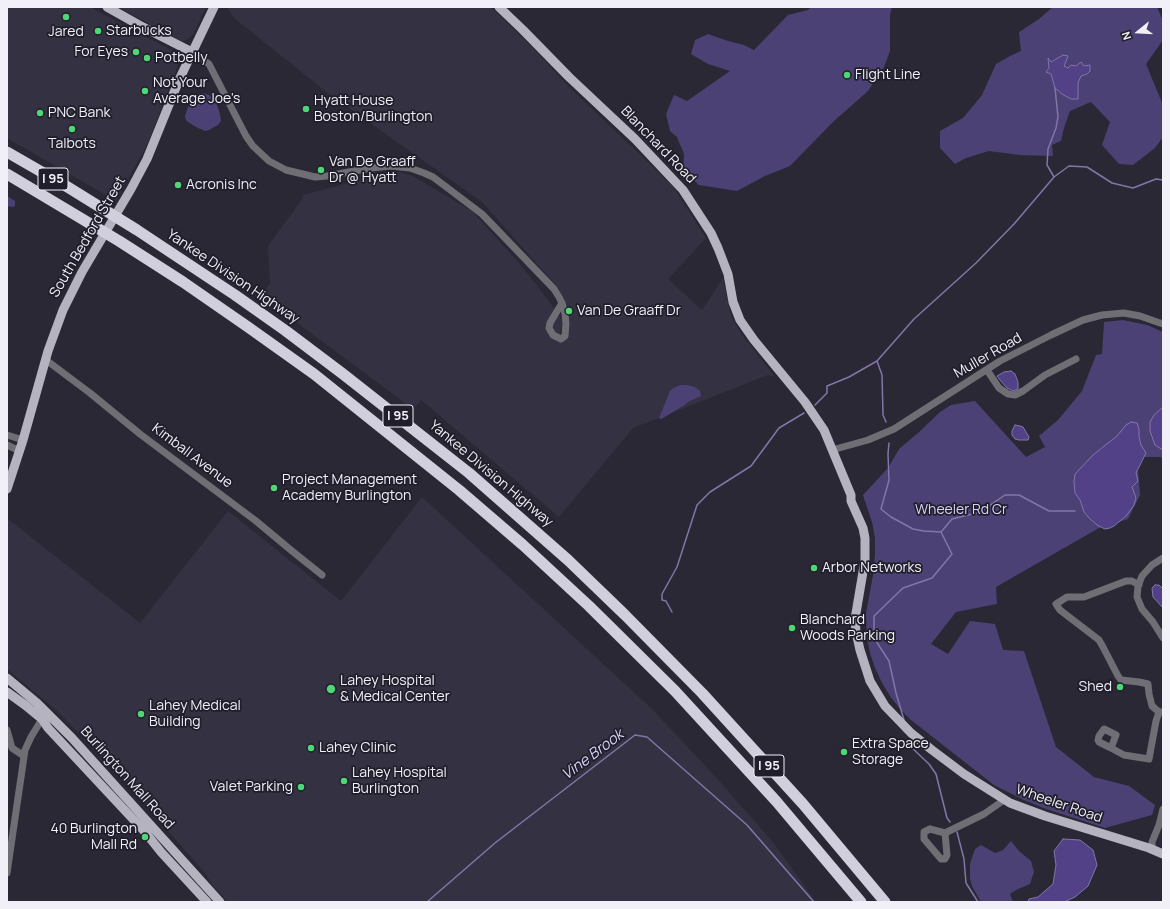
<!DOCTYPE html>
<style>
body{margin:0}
#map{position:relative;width:1170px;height:909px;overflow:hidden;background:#2a2834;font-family:Manrope,sans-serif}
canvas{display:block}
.frame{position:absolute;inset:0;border:8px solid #f1f0f8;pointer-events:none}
.north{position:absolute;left:1118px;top:12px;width:40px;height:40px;-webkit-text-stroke:3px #201e2a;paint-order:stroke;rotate:252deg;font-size:11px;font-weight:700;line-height:16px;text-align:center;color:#f1f0f8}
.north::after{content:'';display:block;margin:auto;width:14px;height:18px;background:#f1f0f8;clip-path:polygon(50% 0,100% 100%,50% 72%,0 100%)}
</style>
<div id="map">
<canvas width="1170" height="909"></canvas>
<div class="frame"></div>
<div class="north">N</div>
</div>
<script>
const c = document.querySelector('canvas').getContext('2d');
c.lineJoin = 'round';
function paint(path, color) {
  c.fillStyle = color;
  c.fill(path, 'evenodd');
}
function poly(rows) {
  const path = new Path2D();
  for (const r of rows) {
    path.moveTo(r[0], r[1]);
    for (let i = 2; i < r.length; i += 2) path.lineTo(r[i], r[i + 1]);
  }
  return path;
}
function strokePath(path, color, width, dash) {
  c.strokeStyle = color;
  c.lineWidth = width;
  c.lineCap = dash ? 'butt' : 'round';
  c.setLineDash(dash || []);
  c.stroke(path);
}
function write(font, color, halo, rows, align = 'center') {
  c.font = font + ' Manrope,sans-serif';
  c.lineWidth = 3.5;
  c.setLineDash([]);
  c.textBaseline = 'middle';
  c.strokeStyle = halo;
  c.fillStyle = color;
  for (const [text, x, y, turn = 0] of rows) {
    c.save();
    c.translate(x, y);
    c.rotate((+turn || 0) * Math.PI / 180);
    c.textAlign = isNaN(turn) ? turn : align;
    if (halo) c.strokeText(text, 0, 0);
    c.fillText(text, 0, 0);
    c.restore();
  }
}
paint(poly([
 [7,7,90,7,175,52,178,56,180,60,149,140,141,156,116,201,7,138],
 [118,7,206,7,193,35,187,40,181,41],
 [227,7,491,7,533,48,568,86,652,166,674,188,706,238,668,279,702,310,723,278,731,316,742,335,775,377,768,375,633,428,559,517,421,400,413,409,261,296,270,283,268,246,303,198,303,195,394,171,413,176,472,211,519,263,542,292,563,321,560,334,566,339,570,324,568,308,564,298,554,283,482,202,329,94,234,18],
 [422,497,651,708,713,774,773,842,816,902,228,902,213,886,205,873,162,824,132,788,56,710,7,669,7,518,140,623,228,511,341,601]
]), '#343142');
paint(poly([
 [811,7,892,7,890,15,890,51,884,67,868,91,834,121,790,166,765,176,737,191,699,185,683,170,684,154,677,137,670,131,666,114,674,95,687,101,730,71,708,64,691,54,695,40,708,34,728,41,744,45,754,50,788,15,808,10],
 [1053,7,1157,7,1163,21,1163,40,1146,64,1163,105,1163,137,1155,148,1133,165,1119,164,1102,145,1110,122,1091,102,1070,111,1064,128,1061,141,1052,145,1053,156,1020,155,989,151,966,158,955,164,940,148,940,131,963,118,982,95,996,64,1010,56,1021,51,1019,32,1039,19],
 [1063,55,1064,66,1068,68,1084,66,1087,74,1081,76,1078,83,1078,99,1071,99,1062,94,1051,74,1046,72,1049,68,1048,59,1050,62],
 [203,93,209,95,216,102,220,114,221,121,218,125,209,130,205,131,196,127,188,122,186,120,185,116,189,104,191,100,198,94],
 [7,196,15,201,15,206,12,207,7,206],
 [1123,320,1147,325,1163,332,1163,459,1161,457,1137,457,1140,495,1128,519,1099,528,996,587,997,604,956,612,931,644,948,654,970,621,995,624,1003,650,1024,651,1056,747,1094,777,1129,786,1155,805,1152,815,1105,828,1046,809,1024,800,994,785,911,720,900,709,890,696,882,683,875,668,870,653,867,638,866,613,874,570,875,554,875,538,872,522,863,495,888,468,899,449,918,433,940,412,951,405,975,401,1026,457,1045,447,1039,436,1058,420,1082,391,1096,355,1102,354,1104,322],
 [680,385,687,385,695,387,700,391,701,396,688,402,683,406,663,418,661,419,659,418,670,391,673,388],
 [1011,841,1019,851,1031,861,1034,872,1030,884,1016,890,1010,894,1013,902,981,902,972,886,970,878,970,864,975,849,981,845,995,853,1003,850]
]), '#4c4174');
const water = poly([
 [1063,55,1068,56,1064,66,1068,68,1071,65,1076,66,1081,62,1084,66,1090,65,1090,71,1087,74,1081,76,1078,83,1078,99,1071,99,1062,94,1055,88,1051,74,1046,72,1049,68,1048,58,1051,62,1063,55],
 [1011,371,1015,374,1018,382,1018,389,1013,391,1007,388,1000,380,997,376,1004,372,1011,371],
 [1163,407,1163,450,1155,445,1150,431,1150,422,1154,415,1163,407],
 [1131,422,1137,423,1139,429,1139,437,1141,445,1146,453,1136,473,1138,481,1132,487,1136,498,1134,505,1126,516,1114,526,1110,528,1105,529,1097,525,1089,518,1084,512,1080,500,1075,493,1074,482,1075,474,1093,455,1117,436,1126,425,1131,422],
 [1015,425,1020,426,1023,427,1029,437,1028,440,1019,440,1015,439,1012,435,1012,431,1015,425],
 [1155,585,1159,585,1163,589,1163,608,1153,597,1152,588,1155,585],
 [1063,839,1080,840,1093,850,1097,865,1088,886,1075,897,1064,902,1028,902,1029,899,1038,897,1053,884,1056,865,1054,851,1063,839]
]);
paint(water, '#534187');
strokePath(water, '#8276a9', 1);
strokePath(poly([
 [1054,177,1047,165,1048,149,1056,128,1058,117,1055,88],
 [877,361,882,375,883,415,886,422],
 [815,405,827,393,827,386,849,377,877,361,914,319,976,263,1014,224,1054,177,1069,166,1087,167,1112,183,1133,188,1156,179,1163,180],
 [889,443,888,454,889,480,881,509,891,517,913,529,924,531,941,532],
 [941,532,952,519,980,512,1005,495,1019,495,1049,511,1075,511],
 [672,612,666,601,662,600,662,594,677,567,697,505,710,492,751,466,779,428,804,413],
 [904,720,896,693,889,661,874,638,874,616,903,588,932,578,952,554,941,532],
 [908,740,911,747,929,764,936,774,947,818,950,822],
 [957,832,964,859,966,883,978,902],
 [427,902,495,843,635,735,647,737,747,825,814,902]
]), '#8276a9', 1.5);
strokePath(poly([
 [192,52,209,64,246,136,253,146,269,161,286,170,315,177,327,176,371,168,391,166,410,168,424,173,433,177,445,186,482,214,554,289,559,297,562,303,564,309,565,314,566,323,565,336,561,339,553,335,549,328,550,323,562,303],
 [46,360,90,393,140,434,256,521,292,551,322,575],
 [987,370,999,388,1008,394,1015,395,1023,391,1045,375,1076,359],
 [7,435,23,440],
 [7,445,20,451],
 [832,450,868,440,894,429,1000,361,1051,335,1083,320,1102,315,1124,313,1140,316,1163,324],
 [1163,558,1152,565,1142,576,1138,586,1137,597,1142,609,1153,622,1163,638],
 [1139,585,1132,581,1126,581,1084,597,1067,597,1056,604,1060,610,1099,640,1103,647,1118,676,1121,680,1139,682,1148,684,1149,694,1152,706,1159,712],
 [7,730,12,748,24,756],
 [1111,748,1116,735,1104,729,1099,736,1098,740,1099,742,1111,748,1124,755,1149,759,1156,721,1159,712,1163,712],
 [930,829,945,833,947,855,945,859,941,859,924,839,924,832,930,829],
 [945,833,984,814,1004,800],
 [1152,849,1152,842,1159,825,1163,809],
 [7,873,25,750,31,737,42,719]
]), '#6f6e75', 7);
strokePath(poly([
 [107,7,139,25,192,52],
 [499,7,523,30,569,77,635,139,683,190,711,233,718,248,728,274,733,302,740,320,754,340,805,402,824,430,851,495,851,501,863,528,865,538,865,560,855,619,856,632,860,650,870,681,885,706,911,733,932,750,964,774,1010,803,1045,816,1149,848,1163,854],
 [7,489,23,440,48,351,63,310,82,272,131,189,147,159,179,80,214,7],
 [7,678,37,703,72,738,220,902],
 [7,692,25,705,42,719,48,728,145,832,161,852,207,902]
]), '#b5b3c0', 9);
strokePath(poly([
 [7,152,66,186,137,230,235,295,286,331,343,374,469,473,568,560,625,615,702,693,803,804,885,902],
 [7,174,119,241,183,282,248,327,314,374,459,490,523,545,589,606,675,691,776,801,861,902]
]), '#d1cede', 11);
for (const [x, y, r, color] of [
 [66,17,4,"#4fd675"],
 [98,31,4,"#4fd675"],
 [136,52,4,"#4fd675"],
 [147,58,4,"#4fd675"],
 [847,75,4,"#4fd675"],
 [145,91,4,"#4fd675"],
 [306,109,4,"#4fd675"],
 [40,113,4,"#4fd675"],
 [72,129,4,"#4fd675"],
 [321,170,4,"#4fd675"],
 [178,185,4,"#4fd675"],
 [569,311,4,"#4fd675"],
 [274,488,4,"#4fd675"],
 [814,568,4,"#4fd675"],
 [792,628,4,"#4fd675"],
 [1120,687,4,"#4fd675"],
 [331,689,5,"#4fd675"],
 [141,714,4,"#4fd675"],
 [311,748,4,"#4fd675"],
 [844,752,4,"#4fd675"],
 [344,781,4,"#4fd675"],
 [301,787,4,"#4fd675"],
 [145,837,4,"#4fd675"]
]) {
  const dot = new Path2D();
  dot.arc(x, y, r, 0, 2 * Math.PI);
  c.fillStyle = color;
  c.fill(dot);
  strokePath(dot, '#201e2a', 1.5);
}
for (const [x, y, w] of [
 [53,179,30],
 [398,416,30],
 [769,766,30]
]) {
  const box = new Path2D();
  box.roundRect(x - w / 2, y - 11, w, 22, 3);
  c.fillStyle = '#201e2a';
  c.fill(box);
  strokePath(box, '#f1f0f8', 1);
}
write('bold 13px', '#f1f0f8', null, [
 ["I 95",53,179],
 ["I 95",398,416],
 ["I 95",769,766]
]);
write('14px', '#f1f0f8', '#201e2a', [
 ["Starbucks",106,31],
 ["Jared",66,32,"center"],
 ["For Eyes",128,52,"right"],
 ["Potbelly",155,58],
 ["Flight Line",855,75],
 ["Not Your",153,83],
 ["Average Joe's",153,99],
 ["Hyatt House",314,101],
 ["Boston/Burlington",314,117],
 ["PNC Bank",48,113],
 ["Talbots",72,144,"center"],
 ["Van De Graaff",329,162],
 ["Dr @ Hyatt",329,178],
 ["Acronis Inc",186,185],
 ["Van De Graaff Dr",577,311],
 ["Project Management",282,480],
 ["Academy Burlington",282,496],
 ["Arbor Networks",822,568],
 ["Blanchard",800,620],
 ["Woods Parking",800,636],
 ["Lahey Hospital",340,681],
 ["& Medical Center",340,697],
 ["Shed",1112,687,"right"],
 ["Lahey Medical",149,706],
 ["Building",149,722],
 ["Extra Space",852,744],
 ["Storage",852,760],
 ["Lahey Clinic",319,748],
 ["Lahey Hospital",352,773],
 ["Burlington",352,789],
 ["Valet Parking",293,787,"right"],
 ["40 Burlington",137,829,"right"],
 ["Mall Rd",137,845,"right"]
], 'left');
write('14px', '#f1f0f8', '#201e2a', [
 ["Blanchard Road",658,145,46],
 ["South Bedford Street",88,237,-60],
 ["Yankee Division Highway",233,277,34],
 ["Muller Road",988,356,-30],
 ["Kimball Avenue",192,456,37],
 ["Yankee Division Highway",491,474,40],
 ["Burlington Mall Road",127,778,48],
 ["Wheeler Road",1059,804,19]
]);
write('14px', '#d9d3fc', '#201e2a', [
 ["Wheeler Rd Cr",961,510]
]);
write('italic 15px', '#d8d2fb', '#201e2a', [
 ["Vine Brook",593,755,-37]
]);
</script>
